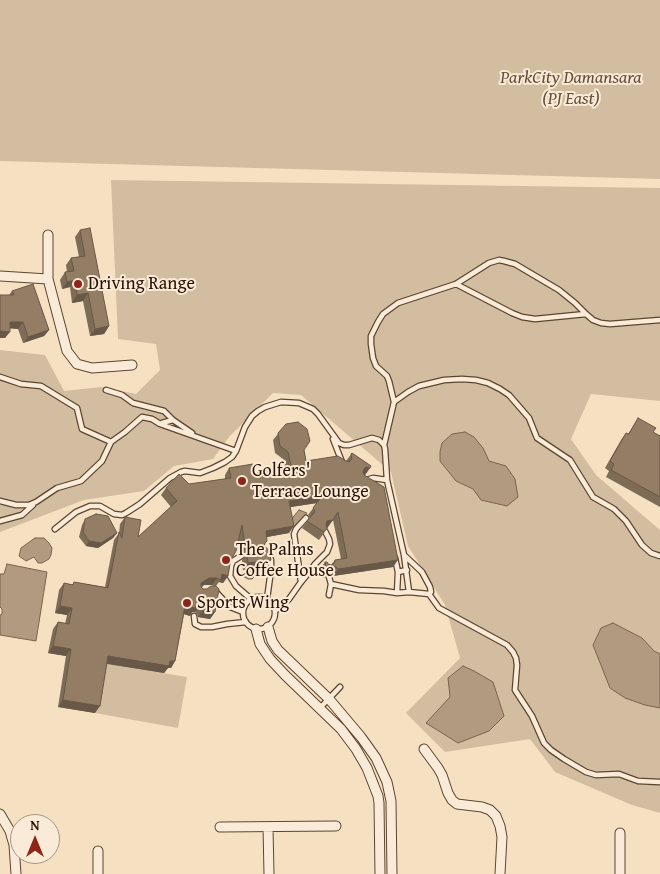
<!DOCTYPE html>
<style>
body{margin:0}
#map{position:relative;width:660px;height:874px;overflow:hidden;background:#f6e0c2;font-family:"Gentium Book Plus",serif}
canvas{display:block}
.north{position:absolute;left:10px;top:814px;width:50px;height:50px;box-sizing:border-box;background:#f9ebd7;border:1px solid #a69481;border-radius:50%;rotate:0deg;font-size:14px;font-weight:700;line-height:20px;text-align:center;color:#2a1100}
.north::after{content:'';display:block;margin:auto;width:18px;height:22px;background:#8f2418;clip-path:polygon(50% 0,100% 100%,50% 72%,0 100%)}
</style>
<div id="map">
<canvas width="660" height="874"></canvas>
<div class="north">N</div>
</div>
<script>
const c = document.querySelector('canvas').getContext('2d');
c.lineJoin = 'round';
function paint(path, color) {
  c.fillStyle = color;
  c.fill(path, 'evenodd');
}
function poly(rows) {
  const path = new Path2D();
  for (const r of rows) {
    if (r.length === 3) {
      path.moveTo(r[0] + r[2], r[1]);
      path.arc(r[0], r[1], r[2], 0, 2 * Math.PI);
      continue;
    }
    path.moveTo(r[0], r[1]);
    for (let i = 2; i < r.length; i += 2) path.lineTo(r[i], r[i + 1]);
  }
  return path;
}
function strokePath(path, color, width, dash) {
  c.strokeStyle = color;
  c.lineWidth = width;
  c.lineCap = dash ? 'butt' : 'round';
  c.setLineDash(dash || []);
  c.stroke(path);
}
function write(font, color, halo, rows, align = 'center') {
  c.font = font + ' "Gentium Book Plus",serif';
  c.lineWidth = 4;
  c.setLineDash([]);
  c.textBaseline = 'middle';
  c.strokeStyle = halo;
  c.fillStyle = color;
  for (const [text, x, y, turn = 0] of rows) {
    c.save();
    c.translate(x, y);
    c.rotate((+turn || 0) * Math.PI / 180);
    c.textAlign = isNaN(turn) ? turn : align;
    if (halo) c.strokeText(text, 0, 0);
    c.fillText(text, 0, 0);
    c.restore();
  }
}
paint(poly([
 [0,0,660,0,660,179,0,161],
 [111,180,660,188,660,401,591,394,571,439,596,475,660,530,660,813,632,805,555,772,530,739,445,752,406,713,460,658,445,605,408,546,391,472,301,395,273,393,229,437,213,459,174,466,144,491,84,500,0,532,0,350,45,355,64,391,101,387,136,394,160,370,156,344,118,339],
 [103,663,187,677,178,728,95,713]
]), '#d3bda1');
const water = poly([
 [465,432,474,437,483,448,489,461,506,466,515,479,518,497,507,506,481,500,473,489,456,481,440,461,440,452,442,443,452,434,465,432],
 [299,510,307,513,296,529,288,523,299,510],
 [35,538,44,538,49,543,52,548,51,555,49,559,42,563,38,563,34,557,26,561,19,556,21,548,35,538],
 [7,564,47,572,36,641,0,635,0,615,2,614,2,609,0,607,0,574,4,574,7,564],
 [249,571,257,571,258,573,252,579,248,579,241,575,242,573,249,571],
 [613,623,642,638,654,651,660,654,660,708,645,705,625,698,610,688,593,645,601,628,613,623],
 [463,666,474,671,493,682,504,716,489,731,458,743,426,723,450,697,448,678,463,666]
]);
paint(water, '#b19a80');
strokePath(water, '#7b634d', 1);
const lane = poly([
 [456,284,512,313,522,317,535,319,586,314],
 [0,377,21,384,41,386,77,408,82,429,111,442],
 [106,390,122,395,133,403,164,411,173,420],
 [394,402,408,392,419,386,444,380,462,379,476,380,488,383,500,389,509,395,529,418,537,438,570,460,593,497,614,509,626,521,642,545,651,553,660,556],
 [162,423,173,420,192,433],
 [333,439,342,462],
 [384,445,394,402,389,381,387,376,376,366,373,358,371,344,371,336,378,322,383,314,398,303,456,284,489,263,499,260,504,261,515,264,559,290,575,303,586,314,593,320,601,323,610,324,660,320],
 [366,480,373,478,387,480],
 [0,501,16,505,29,505,36,502,57,488,81,481,102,461,111,442,125,432,142,417,152,419,160,424,236,451],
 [0,521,22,515,33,505],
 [55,529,76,512,90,506,100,506,114,514,122,515,126,513,140,504,170,478,181,472,185,471,200,473,213,468,225,462,232,457,236,451,245,427,252,416,258,411,265,407,281,402,299,403,313,409,318,414,339,443,344,445,349,445,372,438,379,440,384,445,385,449,387,480,404,555,409,592],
 [241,556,233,561,231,566,230,576,236,586,251,599],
 [405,556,422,572,430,587,431,592,429,594,439,608,507,645,513,652,516,658,517,665,515,690,532,716,544,743,551,750,564,759,586,772,596,775,619,774,638,781,660,782],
 [395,558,398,572,407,570],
 [329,577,331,584,329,595],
 [301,582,294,534,296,529,306,518],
 [331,584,359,590,384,591,397,593,409,592,429,594],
 [215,591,230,607,243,612],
 [397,593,398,572],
 [259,613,16],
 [267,599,271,570,271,560,270,557,267,554],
 [275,611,289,599,301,582,310,571,315,564,327,552,330,544,329,539,325,531],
 [194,616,195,624,201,627,212,627,227,624,246,622],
 [320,708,340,687]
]);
const street = poly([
 [48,235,48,279],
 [0,276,48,279,67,351,77,364,92,368,132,365],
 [268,627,272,641,278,650,329,699,361,737,376,758,387,782,391,801,392,874],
 [256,629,260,644,270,659,285,675,341,729,356,749,367,768,378,796,379,803,380,874],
 [424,749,438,768,442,775,448,793,452,800,457,804,482,807,490,810,496,816,500,826,502,837,500,874],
 [0,814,10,831,14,845,16,874],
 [220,827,336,826],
 [268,827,269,874],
 [620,833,620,874],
 [98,851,98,874]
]);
strokePath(lane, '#5d4530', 7);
strokePath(street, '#5d4530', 11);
strokePath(lane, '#f9ebd7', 4.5);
strokePath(street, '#f9ebd7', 9);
paint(poly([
 [80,230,109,326,104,334,90,336,83,301,72,303,70,287,62,289,60,280,65,272,67,272,66,265,71,258,79,257,75,237],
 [12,291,49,330,44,336,23,343,18,329,10,328,5,338,0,338,0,295,9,295],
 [638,418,653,432,660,436,660,507,606,477,609,471,605,468,621,440,626,433,628,434],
 [286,424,304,450,306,461,346,461,352,453,371,466,365,475,393,567,333,576,331,574,328,573,325,577,322,578,320,569,325,562,331,565,335,560,341,559,333,520,319,540,302,528,310,518,308,515,317,503,291,507,289,533,267,537,264,546,271,560,266,567,243,570,242,560,245,555,243,553,240,552,238,540,232,558,230,560,228,576,223,583,219,582,216,586,215,612,210,619,198,617,197,614,195,612,192,612,190,616,184,614,175,661,171,668,168,668,164,673,107,664,95,713,58,707,66,656,48,653,53,629,58,622,65,624,67,615,55,613,59,590,64,583,72,585,74,582,105,587,114,540,119,533,120,524,125,517,138,537,171,507,161,495,166,488,225,479,225,475,229,468,254,473,285,467,283,459,275,453,273,440],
 [204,585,212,585,214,586,207,589,203,589,202,587],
 [85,519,117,533,113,538,98,548,86,546,79,537,82,525]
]), '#7f6c57');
paint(poly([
 [75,280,70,287,62,289,67,282],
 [88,293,83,301,72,303,77,295],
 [10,322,23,322,18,329,5,328],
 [109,326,104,334,90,336,95,329],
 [49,330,44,336,23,343,28,337],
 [0,331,10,332,5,338,0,338],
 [366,467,370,468,365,475,361,474,364,469],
 [322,496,317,503,284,508,289,501],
 [330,520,332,521,327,528,325,527,327,521],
 [294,526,289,533,261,538,266,531],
 [117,533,113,538,98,548,86,546,89,541],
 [245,545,248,546,243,553,240,552],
 [271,560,266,567,243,570,248,563],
 [398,560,393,567,333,576,338,569],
 [333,566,336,567,331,574,328,573,325,577,322,578,327,571],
 [222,574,228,576,223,583,219,582,221,580],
 [209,578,217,578,212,585,204,585,196,590,201,583],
 [200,605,195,612,192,612,190,616,180,613,185,606],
 [60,606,72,608,67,615,55,613],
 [203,610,215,612,210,619,198,617],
 [53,646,71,649,66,656,48,653],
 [108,656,170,661,175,661,171,668,168,668,164,673,103,663],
 [63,700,100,706,95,713,58,707]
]), '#685847');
const building = poly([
 [90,228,109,326,95,329,88,293,77,295,75,280,67,282,65,272,74,271,71,258,85,256,80,230,90,228],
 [33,284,49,330,28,337,23,322,10,322,10,332,0,331,0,295,14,295,12,291,33,284],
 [638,418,656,428,653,432,660,436,660,497,611,470,614,464,610,461,626,433,629,434,638,418],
 [298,422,307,429,310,441,304,450,306,461,338,456,346,461,349,462,352,459,351,454,352,453,371,466,370,468,366,467,364,469,363,472,364,475,384,487,398,560,338,569,336,567,333,566,331,568,330,570,327,571,325,562,327,562,328,564,331,565,334,564,335,560,347,558,338,512,332,521,330,520,327,521,326,524,327,528,324,532,307,521,314,513,315,510,313,508,322,496,289,501,294,526,266,531,267,541,265,543,264,546,269,550,271,560,248,563,247,553,249,551,250,548,248,546,245,545,242,525,236,551,232,558,231,558,228,576,222,574,221,580,217,578,209,578,201,583,201,587,203,589,207,589,211,586,216,586,219,589,215,612,203,610,202,607,200,605,197,605,195,608,185,606,175,661,170,661,169,666,108,656,100,706,63,700,71,649,53,646,58,622,69,624,72,608,60,606,64,583,73,585,74,582,108,588,119,532,122,538,125,517,141,520,138,537,177,501,166,488,179,474,189,484,231,478,229,468,253,464,254,473,291,466,288,452,280,446,278,433,286,424,298,422],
 [96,514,108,516,117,533,101,543,89,541,83,532,85,519,96,514]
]);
paint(building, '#947d65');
strokePath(building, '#685847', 1);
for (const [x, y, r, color] of [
 [78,284,5,"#8f2418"],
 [242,481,5,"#8f2418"],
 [226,560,5,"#8f2418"],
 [187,603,5,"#8f2418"]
]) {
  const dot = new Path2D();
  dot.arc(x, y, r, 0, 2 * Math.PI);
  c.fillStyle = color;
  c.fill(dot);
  strokePath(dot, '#f9ebd7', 2);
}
write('italic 18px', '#654d38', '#f9ebd7', [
 ["ParkCity Damansara",571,78],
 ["(PJ East)",571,99]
]);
write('18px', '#2a1100', '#f9ebd7', [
 ["Driving Range",88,284],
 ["Golfers'",252,471],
 ["Terrace Lounge",252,492],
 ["The Palms",236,550],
 ["Coffee House",236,571],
 ["Sports Wing",197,603]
], 'left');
</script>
